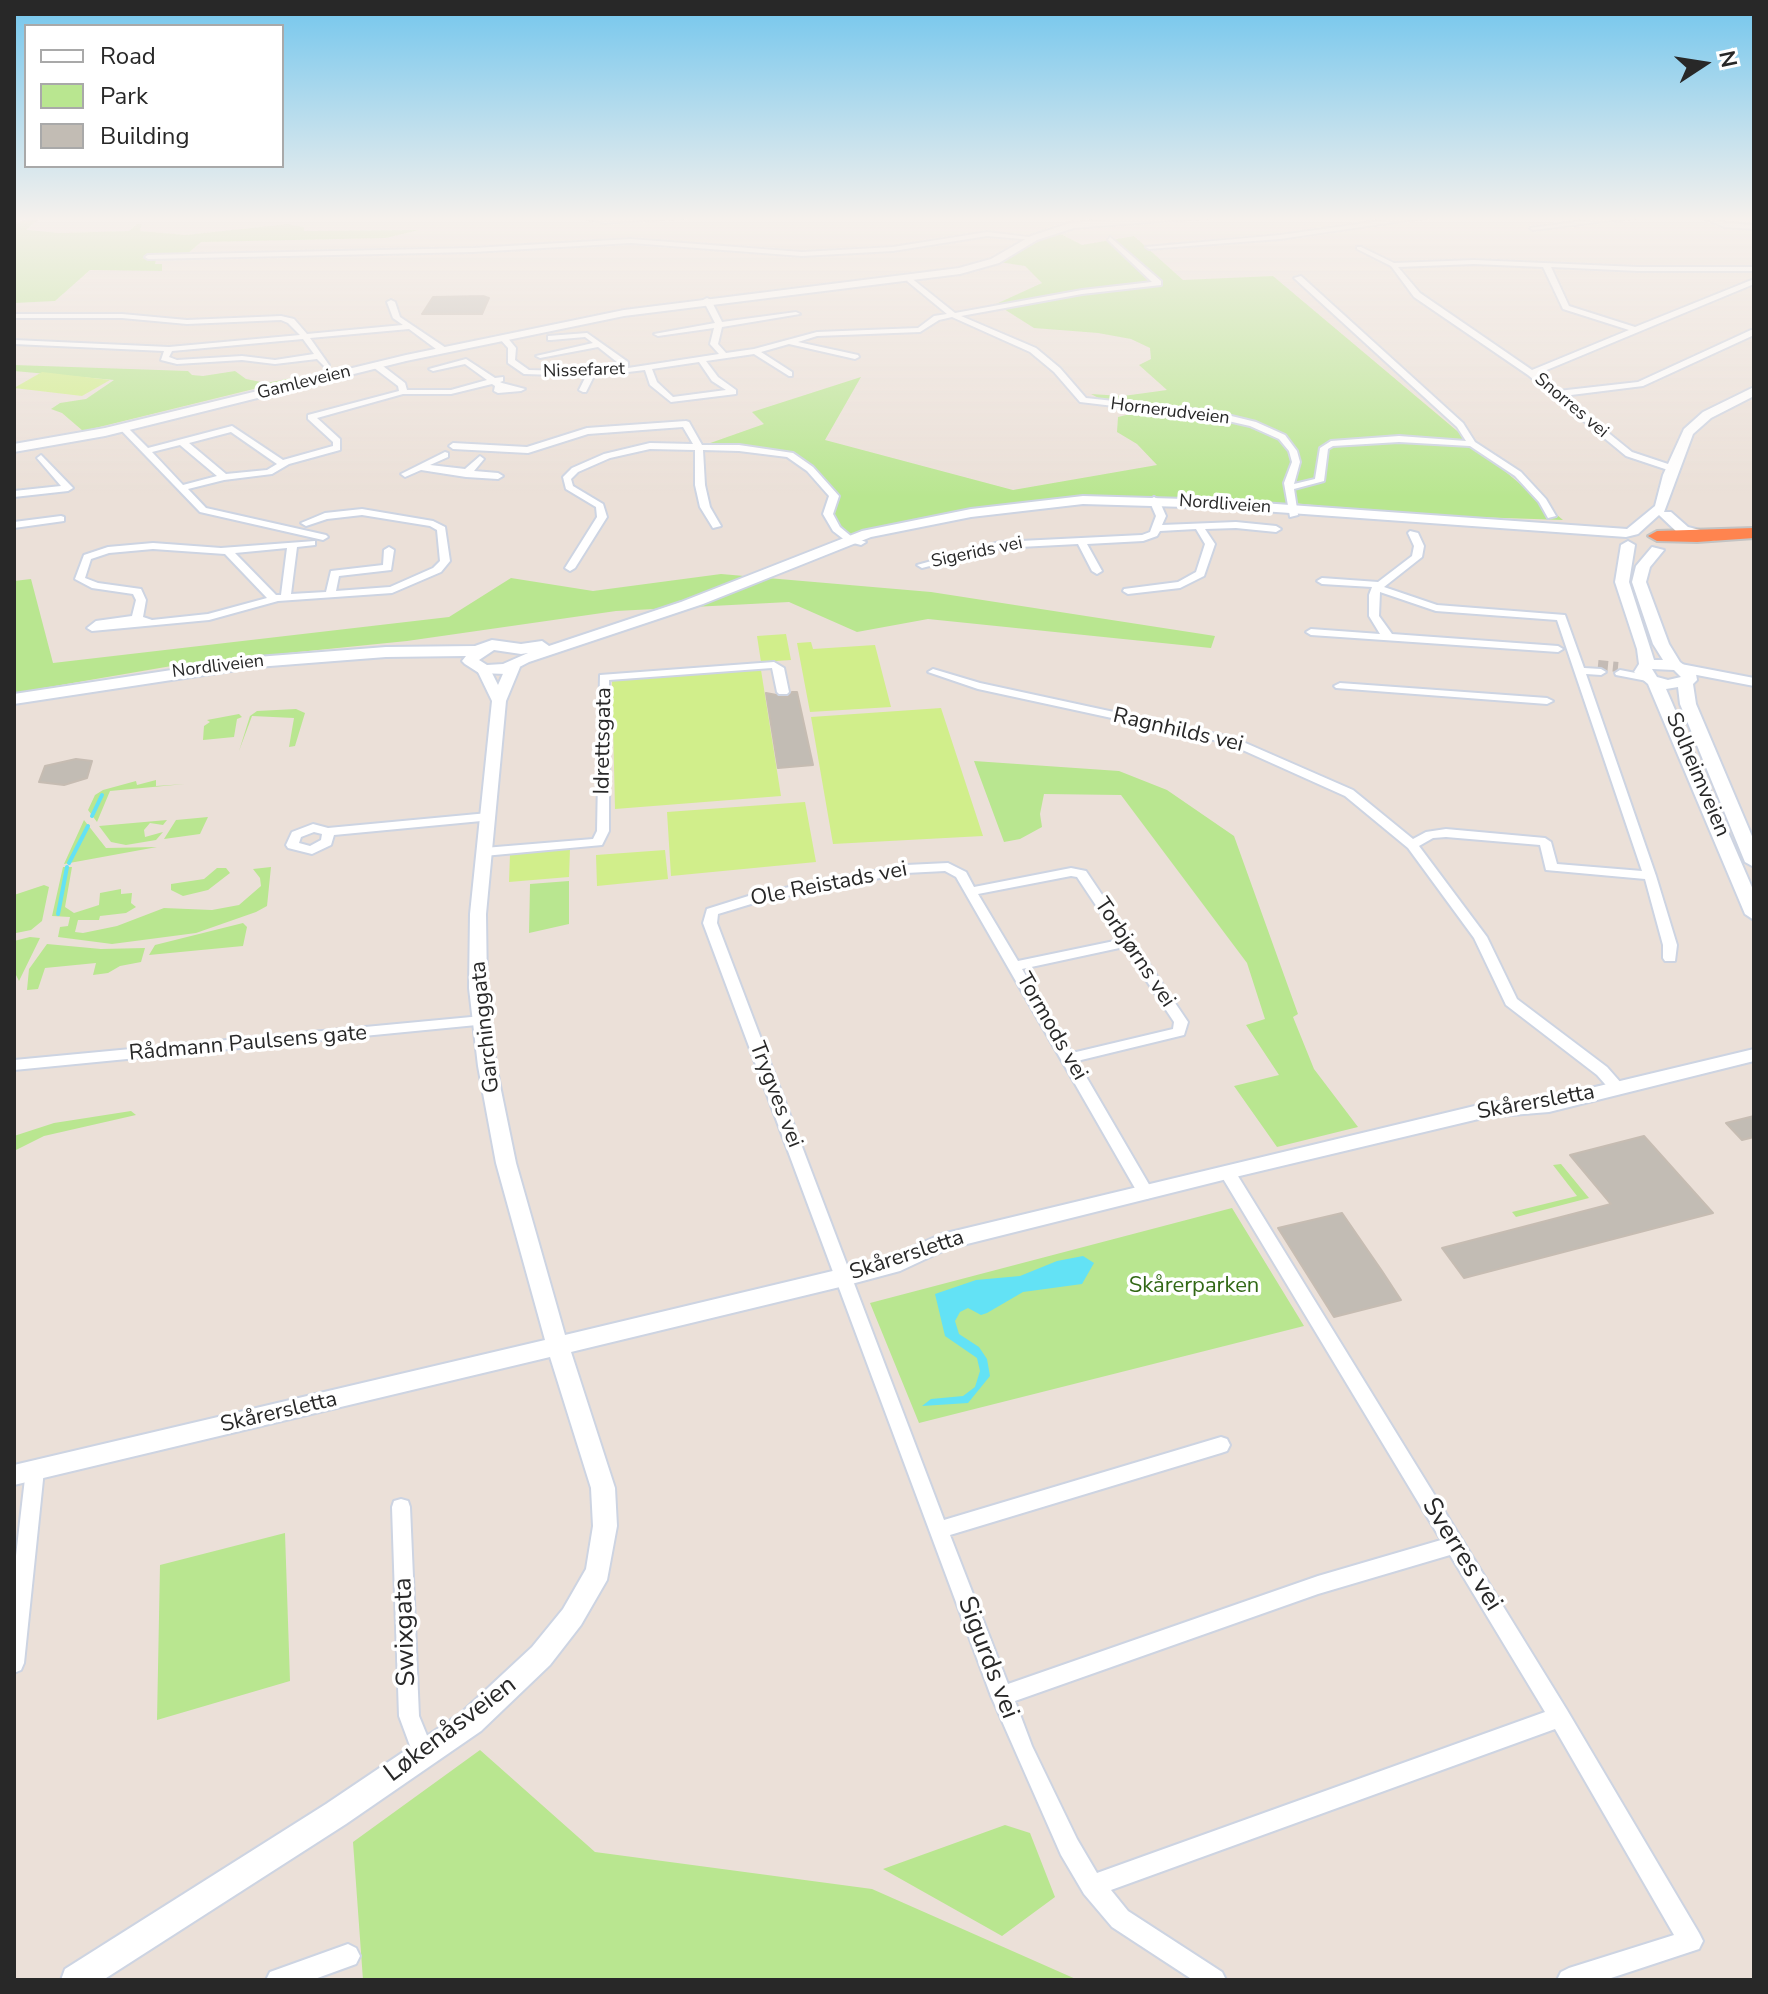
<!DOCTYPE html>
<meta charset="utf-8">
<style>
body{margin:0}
#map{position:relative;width:1768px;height:1994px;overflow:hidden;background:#ebe0d8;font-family:"Nunito Sans",sans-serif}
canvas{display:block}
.frame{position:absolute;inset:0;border:16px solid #282828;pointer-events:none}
.legend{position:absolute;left:24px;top:24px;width:260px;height:144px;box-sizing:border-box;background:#fff;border:2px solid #a9a9a9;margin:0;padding:10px 14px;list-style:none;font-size:24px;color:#282828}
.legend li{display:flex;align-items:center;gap:16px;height:40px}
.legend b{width:40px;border:2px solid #a9a9a9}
.north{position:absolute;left:1664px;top:24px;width:80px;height:80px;-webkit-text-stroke:6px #fff;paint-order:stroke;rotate:78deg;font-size:22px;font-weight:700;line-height:32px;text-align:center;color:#282828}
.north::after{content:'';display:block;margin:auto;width:28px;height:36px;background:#282828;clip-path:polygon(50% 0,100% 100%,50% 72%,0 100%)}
</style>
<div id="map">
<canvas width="1768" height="1994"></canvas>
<div class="frame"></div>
<ul class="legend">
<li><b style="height:10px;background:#fff"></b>Road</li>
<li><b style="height:22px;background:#b9e690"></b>Park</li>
<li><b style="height:22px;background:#c2bcb4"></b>Building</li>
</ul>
<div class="north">N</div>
</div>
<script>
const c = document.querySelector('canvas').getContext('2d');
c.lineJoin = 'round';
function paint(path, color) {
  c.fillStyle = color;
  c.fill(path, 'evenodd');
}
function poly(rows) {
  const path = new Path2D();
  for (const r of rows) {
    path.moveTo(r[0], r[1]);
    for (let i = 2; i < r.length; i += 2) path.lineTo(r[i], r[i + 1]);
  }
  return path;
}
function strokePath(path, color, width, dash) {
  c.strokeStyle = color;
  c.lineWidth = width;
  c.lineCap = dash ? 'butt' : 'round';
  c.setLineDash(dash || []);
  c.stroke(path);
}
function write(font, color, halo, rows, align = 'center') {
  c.font = font + ' "Nunito Sans",sans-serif';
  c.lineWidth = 7;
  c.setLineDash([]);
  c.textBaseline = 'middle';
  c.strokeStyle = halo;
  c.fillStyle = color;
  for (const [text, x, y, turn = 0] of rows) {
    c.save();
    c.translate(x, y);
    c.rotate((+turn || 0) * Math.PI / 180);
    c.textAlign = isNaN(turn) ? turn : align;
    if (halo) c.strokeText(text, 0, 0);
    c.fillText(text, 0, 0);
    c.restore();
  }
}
paint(poly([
 [28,218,40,218,26,230,60,233,129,231,137,224,142,224,140,231,186,235,287,224,304,227,304,231,419,230,386,238,201,242,186,255,141,258,156,260,155,264,162,264,162,271,90,270,55,301,14,303,14,225],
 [1057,232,1082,245,1134,236,1183,280,1273,276,1563,520,1417,515,1292,503,1091,502,988,511,856,540,830,520,834,496,810,469,790,455,699,447,764,424,752,412,861,377,825,440,1013,490,1157,465,1137,444,1117,432,1118,417,1134,413,1137,405,1106,402,1091,394,1123,396,1167,390,1139,365,1151,359,1150,348,1131,339,1098,333,1034,328,996,304,1042,283,1025,266,999,262],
 [14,365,188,371,192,375,203,376,235,371,246,379,266,383,327,371,83,431,62,413,51,409,60,403,86,399,114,380,14,371],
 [721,574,931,592,1215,636,1211,648,928,619,857,632,789,602,616,611,407,641,189,663,14,693,14,581,31,579,53,663,449,617,511,578,593,591],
 [296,709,305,713,295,746,289,747,294,718,252,716,239,751,250,716,257,711],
 [239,714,242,717,237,719,234,737,203,740,204,726,210,722,207,720],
 [974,761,1119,771,1167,790,1234,836,1298,1014,1293,1017,1314,1069,1358,1127,1277,1147,1234,1086,1279,1075,1246,1025,1265,1019,1247,963,1121,795,1044,794,1040,814,1042,827,1020,839,1004,842],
 [156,780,156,786,185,784,110,791,97,822,88,810,95,795,103,790,136,781,137,785],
 [208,817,200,834,164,839,176,820],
 [84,820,106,848,157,847,64,864],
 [167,820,163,825,150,823,144,830,145,837,163,832,156,840,126,845,111,842,99,826],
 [63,867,72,867,65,907,74,913,99,905,100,893,121,889,121,894,132,893,131,903,136,907,126,913,100,916,99,920,78,920,75,932,83,933,117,926,164,908,212,910,239,905,261,886,260,878,253,869,271,867,267,906,256,912,196,933,112,944,58,937,60,927,68,926,70,917,52,916],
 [217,868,226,868,230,873,208,890,183,896,171,890,171,884,204,879],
 [569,881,569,924,529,933,530,884],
 [44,885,49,887,42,921,31,930,16,933,14,895],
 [243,923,247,927,243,946,149,955,155,945],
 [30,937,40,938,19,981,14,971,14,941],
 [47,944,101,949,145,948,141,962,120,966,108,973,93,975,96,963,45,968,38,989,27,990,29,969],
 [131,1111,136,1115,44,1136,14,1151,14,1136,54,1123],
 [1561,1164,1589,1198,1516,1217,1512,1212,1577,1196,1553,1165],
 [1232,1208,1304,1326,919,1423,870,1303],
 [285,1533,290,1681,157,1720,160,1565],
 [480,1750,595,1852,872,1889,1078,1980,363,1980,353,1842],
 [1005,1825,1030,1833,1055,1897,1002,1936,883,1869]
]), '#b9e690');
paint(poly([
 [42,372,110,380,82,396,14,388],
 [786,634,791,660,761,662,757,636],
 [811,642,813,649,875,645,891,707,810,712,797,643],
 [761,670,781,796,615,809,612,680],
 [941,708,983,836,833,844,811,717],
 [805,802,816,862,671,876,667,812],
 [570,849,569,877,509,882,510,854],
 [665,850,668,879,597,886,596,855]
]), '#d1ee8b');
paint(poly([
 [1083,1256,1094,1263,1082,1284,1023,1292,987,1313,981,1315,968,1308,960,1312,955,1321,959,1334,979,1347,987,1359,990,1376,968,1403,922,1406,931,1399,963,1396,975,1387,980,1371,977,1358,945,1336,935,1294,976,1280,1020,1276,1057,1261]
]), '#63e2f5');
strokePath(poly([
 [92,816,102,795],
 [69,863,88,826],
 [58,914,67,867]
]), '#63e2f5', 4);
const building = poly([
 [483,296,489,298,482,314,422,314,433,297,483,296],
 [792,692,797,692,813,765,778,768,766,693,787,697,792,692],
 [76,759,92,761,87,778,64,785,39,782,45,766,76,759],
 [1754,1116,1754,1137,1742,1140,1726,1123,1754,1116],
 [1644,1136,1713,1213,1464,1278,1442,1248,1611,1204,1570,1155,1644,1136],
 [1342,1213,1382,1271,1401,1300,1334,1317,1278,1228,1342,1213]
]);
paint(building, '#c2bcb4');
strokePath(building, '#c6bcb2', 2);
strokePath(poly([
 [1598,665,1618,667]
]), '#c4bbb5', 10, [10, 5]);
const minor = poly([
 [583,217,604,219,689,217,604,223,583,217],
 [1409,217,1429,217,1280,239,1149,249,1146,247,1280,235,1409,217],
 [1614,217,1639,217,1533,230,1530,228,1614,217],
 [1702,217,1711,217,1725,223,1754,225,1754,229,1724,227,1702,217],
 [987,232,1037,238,1034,240,987,236,893,251,802,256,631,243,473,252,148,259,145,257,148,255,473,248,631,239,802,252,893,247,987,232],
 [1110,237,1161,281,1161,285,1082,294,961,316,1036,348,1060,368,1086,398,1215,412,1256,422,1285,435,1297,451,1300,462,1294,484,1315,479,1320,448,1331,441,1399,436,1466,441,1457,427,1294,278,1301,276,1463,423,1475,442,1521,472,1546,499,1556,516,1548,518,1539,502,1515,476,1470,446,1399,442,1333,446,1328,449,1324,481,1294,489,1298,515,1290,517,1284,483,1292,462,1289,451,1279,439,1250,426,1215,418,1080,402,1054,372,1030,352,952,317,939,320,920,332,817,336,798,342,858,355,859,357,855,359,789,344,761,352,792,372,792,376,789,376,754,354,706,361,718,377,736,390,736,394,671,402,650,385,645,370,594,376,586,392,583,392,579,390,586,376,524,374,508,363,508,348,499,338,506,336,516,348,515,360,529,370,602,372,719,354,710,344,714,328,658,336,654,334,715,323,703,300,707,298,711,300,722,322,796,312,800,314,722,327,718,344,726,353,754,349,817,332,918,328,934,316,947,314,907,281,910,277,955,313,1082,290,1152,282,1108,240,1110,237],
 [699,362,712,381,726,390,673,397,657,382,652,369,699,362],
 [1357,247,1361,247,1394,263,1474,260,1638,267,1754,267,1754,271,1638,271,1551,267,1569,306,1635,327,1754,279,1754,284,1537,374,1558,391,1638,382,1751,330,1754,330,1754,335,1643,386,1563,396,1632,452,1677,467,1677,471,1674,472,1626,456,1528,375,1414,297,1391,266,1357,249,1357,247],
 [1474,264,1543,267,1563,309,1629,330,1532,370,1420,293,1398,267,1474,264],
 [391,300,395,302,400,317,446,348,446,352,440,352,409,329,310,338,329,365,325,367,317,359,275,364,242,360,177,364,161,360,164,351,14,344,14,340,169,347,300,335,288,323,281,320,187,324,122,318,14,318,14,314,122,314,187,320,281,316,294,319,307,334,403,325,393,318,387,302,391,300],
 [303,339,314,354,275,360,242,356,177,360,169,357,172,351,303,339],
 [587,333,628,362,628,366,622,366,598,347,540,358,536,356,593,343,585,337,551,340,548,340,548,336,587,333],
 [466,359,495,378,503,377,503,381,500,382,502,383,525,389,521,391,498,393,494,391,495,386,492,384,451,394,403,394,317,418,340,439,340,450,289,464,272,474,224,480,188,489,206,508,326,535,328,537,323,540,200,512,119,428,126,426,148,448,232,426,283,460,333,446,333,442,308,419,308,415,399,391,398,386,373,367,373,363,379,363,405,383,407,390,451,390,487,380,465,364,433,371,429,369,466,359],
 [231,432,277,464,267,470,226,474,189,443,231,432],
 [180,445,217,476,183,485,152,452,180,445],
 [686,421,689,422,702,445,739,445,793,453,813,467,839,496,833,514,840,527,852,537,866,542,861,545,846,541,833,531,823,514,829,496,807,471,787,457,739,451,703,450,705,485,710,507,721,526,713,528,700,507,695,485,695,450,650,449,610,458,578,472,571,479,573,486,603,504,607,517,575,568,570,571,565,568,597,517,596,507,566,489,563,477,572,468,604,454,650,443,693,444,683,427,588,434,528,453,453,449,449,446,453,443,527,447,587,428,686,421],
 [445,452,448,453,448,457,430,465,465,469,480,456,484,459,474,471,498,473,503,476,498,479,466,477,421,470,405,477,401,474,445,452],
 [41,455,73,488,68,491,14,497,14,491,61,486,37,458,41,455],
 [1154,497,1159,500,1166,516,1162,525,1236,522,1276,526,1281,529,1276,532,1236,528,1205,529,1215,544,1204,576,1180,588,1128,594,1123,591,1124,589,1178,582,1196,572,1205,544,1196,529,1160,531,1157,536,1143,541,1087,544,1102,571,1097,574,1092,571,1078,544,1000,548,922,568,917,565,1000,542,1142,535,1150,532,1156,516,1149,500,1154,497],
 [362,509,433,521,445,527,450,561,441,572,392,593,278,601,209,620,92,631,87,628,96,621,132,616,136,600,133,594,92,588,75,579,84,555,108,547,153,543,221,548,315,541,315,545,297,547,291,594,326,592,331,571,383,565,384,550,389,547,394,550,391,570,339,576,336,591,390,587,433,568,440,561,437,530,430,526,362,515,327,519,306,526,301,523,325,513,362,509],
 [287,548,281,595,276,595,235,553,287,548],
 [153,549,225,554,267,598,208,614,152,620,143,617,146,600,141,589,98,583,85,578,91,559,109,553,153,549],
 [61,516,64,517,64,521,14,528,14,522,61,516],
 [1410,531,1418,533,1424,546,1422,557,1384,587,1437,605,1565,615,1584,668,1601,669,1606,672,1601,675,1586,674,1656,876,1677,945,1675,961,1665,961,1663,958,1663,945,1645,879,1546,870,1540,845,1446,837,1433,838,1419,846,1487,937,1517,999,1607,1067,1622,1084,1624,1088,1622,1092,1612,1092,1597,1075,1506,1005,1474,938,1408,848,1345,796,1227,743,978,689,928,672,933,669,980,683,1234,738,1353,790,1413,839,1426,832,1446,829,1545,838,1551,842,1557,864,1642,871,1557,620,1436,611,1380,592,1379,616,1392,634,1558,646,1563,649,1558,652,1311,635,1306,632,1311,629,1380,634,1369,616,1369,595,1372,587,1322,584,1317,581,1322,578,1378,582,1412,556,1414,546,1408,533,1410,531],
 [774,662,784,668,789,692,787,694,779,694,777,692,772,668,609,680,609,831,602,845,484,856,478,852,484,848,593,839,597,831,600,675,774,662],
 [1620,670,1651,676,1652,678,1647,681,1616,675,1615,673,1620,670],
 [1340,683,1547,698,1553,701,1547,704,1336,688,1334,686,1340,683],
 [488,813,492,814,494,817,492,820,334,835,331,845,312,854,288,848,286,845,292,832,313,824,328,828,488,813],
 [314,832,322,834,321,840,310,846,299,843,301,837,314,832],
 [948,863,966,872,974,887,1071,868,1086,871,1188,1022,1184,1035,1077,1061,1154,1193,1152,1197,1146,1199,1140,1197,956,877,945,871,906,873,761,901,718,914,717,923,944,1520,1221,1437,1227,1439,1230,1445,1227,1451,1221,1453,950,1535,1008,1684,1318,1576,1441,1540,1219,1172,1221,1168,1227,1166,1233,1168,1567,1710,1699,1933,1703,1941,1699,1949,1605,1980,1557,1980,1561,1972,1569,1968,1674,1935,1555,1729,1111,1890,1128,1911,1222,1972,1226,1980,1193,1980,1112,1927,1084,1894,1061,1855,991,1696,703,923,707,909,758,893,906,865,948,863],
 [1071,876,1077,877,1119,940,1018,961,978,894,1071,876],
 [1124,947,1174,1022,1173,1029,1072,1053,1022,969,1124,947],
 [1450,1555,1545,1712,1097,1873,1077,1839,1032,1746,1015,1701,1318,1594,1450,1555],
 [482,1016,487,1018,489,1021,487,1024,14,1070,14,1060,482,1016],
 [35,1462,42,1464,44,1470,24,1663,21,1670,14,1673,14,1573,26,1470,28,1464,35,1462],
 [401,1499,408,1501,410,1507,419,1716,435,1755,432,1762,424,1766,416,1762,399,1716,392,1507,394,1501,401,1499],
 [348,1944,356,1948,360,1956,356,1964,312,1980,266,1980,270,1972,348,1944]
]);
const tertiary = poly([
 [513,663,520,667,506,701,486,914,487,988,496,1066,516,1163,565,1335,887,1258,942,1234,1487,1103,1549,1098,1754,1049,1754,1061,1549,1112,1487,1117,1227,1179,947,1249,900,1271,844,1286,571,1352,615,1488,617,1526,607,1580,581,1625,550,1665,481,1731,346,1824,103,1980,61,1980,65,1969,326,1804,461,1713,532,1647,563,1609,586,1569,593,1526,591,1488,550,1357,14,1485,14,1465,545,1340,496,1163,478,1066,469,988,470,914,492,701,477,670,484,666,489,667,498,685,506,667,513,663],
 [1681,664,1754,678,1754,686,1676,671,1674,668,1681,664]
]);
const secondary = poly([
 [1155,217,1213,217,1074,228,1037,240,999,263,960,274,624,316,406,361,105,436,14,452,14,444,105,428,406,355,624,310,959,268,991,259,1031,236,1070,223,1155,217],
 [1754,387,1754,396,1711,418,1693,434,1664,512,1671,512,1688,527,1716,534,1716,540,1711,541,1678,533,1659,515,1638,534,1626,537,1220,508,1083,504,971,517,871,537,703,604,529,662,506,674,479,673,465,664,462,661,466,656,386,657,257,667,14,704,14,694,257,657,386,647,475,646,492,640,521,644,542,641,549,646,681,602,862,531,971,509,1083,496,1220,500,1627,529,1655,506,1663,475,1684,429,1703,412,1754,387],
 [494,650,521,654,528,653,503,664,487,665,479,660,494,650],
 [1628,541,1635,545,1629,582,1654,660,1663,660,1653,644,1632,582,1636,566,1652,547,1664,550,1650,567,1646,582,1669,644,1680,662,1696,674,1697,680,1693,684,1696,704,1754,841,1754,867,1745,862,1680,704,1678,687,1666,689,1754,892,1754,920,1745,914,1648,684,1634,672,1639,664,1637,649,1615,582,1621,545,1628,541],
 [1652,669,1674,670,1681,677,1668,680,1657,677,1652,669]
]);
const motorway = poly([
 [1754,528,1754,538,1697,542,1657,541,1648,536,1657,531,1754,528]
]);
strokePath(minor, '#cdd4e2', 4);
strokePath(tertiary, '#cdd4e2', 4);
strokePath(secondary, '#cdd4e2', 4);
strokePath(motorway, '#c3c3c3', 4);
paint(minor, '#fff');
paint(tertiary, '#fff');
paint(secondary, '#fff');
paint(motorway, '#ff844f');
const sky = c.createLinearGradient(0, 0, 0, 497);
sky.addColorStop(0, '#73c6ed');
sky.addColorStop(0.44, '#f6f1ed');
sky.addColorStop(1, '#f6f1ed00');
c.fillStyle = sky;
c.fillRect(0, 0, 1768, 497);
write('18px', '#282828', '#fff', [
 ["Nissefaret",584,371,-2],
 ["Gamleveien",304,383,-14],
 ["Snorres vei",1571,406,40],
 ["Hornerudveien",1170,412,7],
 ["Nordliveien",1225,505,4],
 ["Sigerids vei",977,553,-12],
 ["Nordliveien",218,667,-7]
]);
write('22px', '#282828', '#fff', [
 ["Ragnhilds vei",1178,731,13],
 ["Idrettsgata",604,741,-89],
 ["Solheimveien",1697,775,67],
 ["Ole Reistads vei",829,885,-11],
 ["Torbjørns vei",1134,953,56],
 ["Garchinggata",486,1027,-96],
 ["Tormods vei",1051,1027,60],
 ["Rådmann Paulsens gate",248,1044,-5],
 ["Trygves vei",775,1095,69],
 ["Skårersletta",1536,1103,-10],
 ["Skårersletta",907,1256,-18],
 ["Skårersletta",279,1413,-13]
]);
write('22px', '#316815', '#fff', [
 ["Skårerparken",1194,1287]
]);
write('26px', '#282828', '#fff', [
 ["Sverres vei",1461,1555,58],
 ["Swixgata",406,1632,-92],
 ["Sigurds vei",987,1658,69],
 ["Løkenåsveien",451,1730,-37]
]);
</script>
